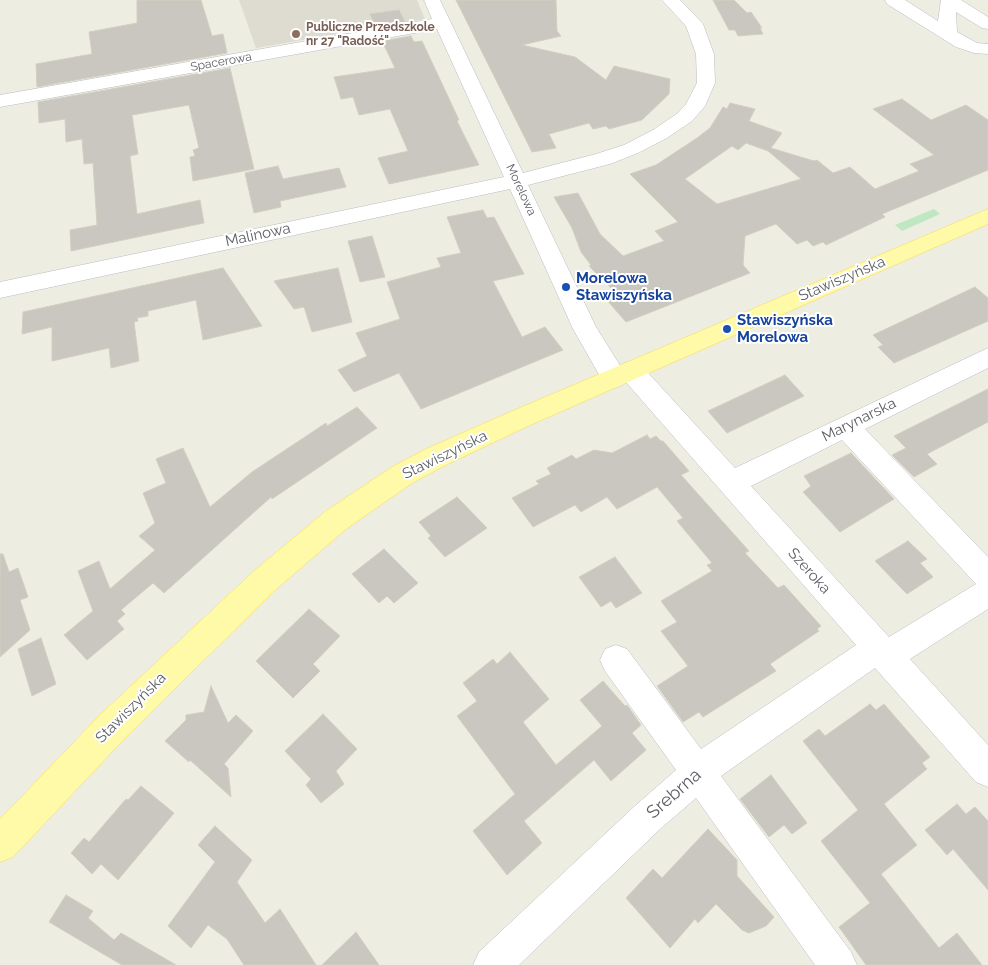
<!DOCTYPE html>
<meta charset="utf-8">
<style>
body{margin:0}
canvas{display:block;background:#eeede2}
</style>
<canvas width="988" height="965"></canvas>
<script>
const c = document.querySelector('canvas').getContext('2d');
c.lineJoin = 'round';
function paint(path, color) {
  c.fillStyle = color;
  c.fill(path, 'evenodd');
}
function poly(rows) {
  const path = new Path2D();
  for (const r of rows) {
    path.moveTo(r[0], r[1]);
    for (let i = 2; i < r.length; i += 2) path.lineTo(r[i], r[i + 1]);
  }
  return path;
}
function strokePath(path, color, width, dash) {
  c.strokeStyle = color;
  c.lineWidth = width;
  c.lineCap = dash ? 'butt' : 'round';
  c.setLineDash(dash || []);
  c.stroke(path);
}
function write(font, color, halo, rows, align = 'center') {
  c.font = font + ' Raleway,sans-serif';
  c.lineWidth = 4;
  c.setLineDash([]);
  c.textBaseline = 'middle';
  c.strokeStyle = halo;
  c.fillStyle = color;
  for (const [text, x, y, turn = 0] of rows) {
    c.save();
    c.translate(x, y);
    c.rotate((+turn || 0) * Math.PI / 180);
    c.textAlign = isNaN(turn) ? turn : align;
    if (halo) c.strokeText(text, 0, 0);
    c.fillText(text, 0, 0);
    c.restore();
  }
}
paint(poly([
 [239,0,417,0,425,19,256,48]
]), '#dedcd1');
paint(poly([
 [934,209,940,214,902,231,895,225]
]), '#bee7c2');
const building = poly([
 [137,0,201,0,212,36,223,34,227,53,37,87,36,64,92,54,89,32,137,23,137,0],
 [456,0,556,0,557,31,561,36,522,45,575,57,606,80,614,66,670,79,669,94,642,120,609,129,606,126,593,129,589,123,549,134,556,148,532,152,456,0],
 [713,0,734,0,747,13,751,12,762,28,760,28,763,34,738,36,735,30,729,30,713,0],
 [399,10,405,22,376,27,370,14,399,10],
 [411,36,414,42,422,41,459,120,457,121,479,165,389,184,378,158,408,151,390,109,359,115,353,97,341,99,334,77,395,68,382,41,411,36],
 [230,68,254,169,193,181,190,157,195,156,193,150,199,148,189,105,132,115,138,154,130,156,137,214,200,200,204,223,71,251,70,230,97,225,93,163,84,164,82,139,66,142,65,119,39,123,38,102,230,68],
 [902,99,931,120,966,105,988,120,988,170,882,214,885,217,826,245,823,242,813,246,807,240,797,244,776,224,745,236,743,265,750,273,626,322,605,298,616,293,589,266,591,265,581,252,572,228,554,197,578,193,600,234,623,256,664,241,655,231,678,222,630,174,656,165,697,138,710,128,723,107,727,109,730,103,755,109,749,121,782,133,771,148,814,161,817,160,833,173,850,167,875,189,919,171,910,164,934,155,873,109,902,99],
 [746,143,768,151,801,179,717,204,685,179,732,146,738,150,746,143],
 [278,166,283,179,339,168,346,187,280,201,281,207,254,213,245,173,278,166],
 [483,210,487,218,494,217,524,274,493,281,522,337,545,327,563,350,421,409,399,373,354,392,338,370,367,356,356,333,400,319,387,282,441,267,437,258,461,253,447,217,483,210],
 [372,236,385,277,360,282,348,241,372,236],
 [223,268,262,326,203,340,196,300,148,311,148,316,137,318,138,321,134,322,139,361,111,368,109,348,52,361,52,327,22,334,23,312,223,268],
 [338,268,352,322,312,332,304,307,294,309,274,281,338,268],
 [975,287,988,298,988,321,894,363,878,347,883,345,873,335,975,287],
 [785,375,804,396,727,433,708,411,785,375],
 [988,389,988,422,927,454,937,464,914,477,892,455,906,448,894,436,988,389],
 [357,407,377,428,272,499,271,497,164,593,153,583,121,610,125,614,117,621,124,629,87,660,64,635,93,611,78,571,99,561,110,589,155,550,139,536,155,523,143,493,166,483,156,459,183,448,210,507,252,472,326,423,327,426,357,407],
 [647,435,650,439,656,436,661,441,663,441,689,471,681,475,749,551,745,553,778,588,784,585,821,626,817,629,819,631,770,664,776,671,703,717,699,712,683,722,657,686,688,666,661,631,677,622,661,601,712,571,707,565,712,563,677,521,683,518,657,487,617,509,607,497,581,512,575,505,533,527,512,498,539,484,536,481,551,474,547,468,572,455,576,459,594,450,612,453,647,435],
 [851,453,894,499,840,532,803,492,811,486,804,476,851,453],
 [457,497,487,528,445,557,428,538,431,536,419,522,457,497],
 [908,541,927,559,920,563,933,577,907,594,875,561,908,541],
 [384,549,418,583,394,603,387,596,379,603,352,574,384,549],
 [0,554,3,554,9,572,18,568,28,597,20,600,30,630,0,657,0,554],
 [615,557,642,593,616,608,611,601,601,607,579,577,615,557],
 [309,609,340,636,313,664,320,671,293,698,256,661,309,609],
 [41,638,56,684,32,696,18,649,41,638],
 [510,652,549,699,523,722,556,765,602,726,580,700,603,681,625,706,627,705,641,725,632,733,646,750,611,781,594,760,524,821,542,843,507,875,473,831,515,794,457,716,477,701,463,683,493,659,497,664,510,652],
 [211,686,228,723,236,715,253,731,224,764,228,768,231,797,190,760,189,762,165,741,186,720,186,715,204,712,211,686],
 [870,704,876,710,884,704,930,757,922,763,927,769,884,804,917,845,881,874,939,948,957,933,982,965,866,965,839,927,870,903,821,841,858,810,803,741,819,729,825,736,870,704],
 [323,714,357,749,336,771,344,784,321,803,306,785,311,779,285,751,323,714],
 [771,775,807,823,792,834,784,825,769,837,740,799,771,775],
 [141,786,174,813,118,880,101,864,92,874,71,853,84,838,89,842,126,799,128,800,141,786],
 [957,804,966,814,975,807,988,821,988,890,953,849,947,855,925,830,957,804],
 [215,826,252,860,237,882,265,923,280,909,316,965,244,965,227,939,208,925,191,948,168,926,215,862,198,845,215,826],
 [708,829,737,860,737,876,774,917,766,926,749,933,742,930,716,904,698,923,695,919,670,948,626,898,653,869,662,878,708,829],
 [66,895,93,911,88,918,114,940,121,933,176,965,122,965,49,922,66,895],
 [356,932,379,965,322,965,356,932]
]);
paint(building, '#c9c7bf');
strokePath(building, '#d3cfc0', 1);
const minor = poly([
 [424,0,440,0,523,173,596,154,624,145,653,130,678,113,686,104,697,83,696,54,686,26,662,0,680,0,703,24,714,54,715,83,705,106,692,121,667,138,638,153,610,164,528,185,596,327,621,367,622,364,631,361,640,364,735,468,988,348,988,368,865,429,988,557,988,609,910,659,988,745,988,787,976,782,875,668,721,776,851,952,857,965,815,965,696,798,660,829,519,965,473,965,479,952,636,805,676,770,605,671,600,660,605,649,616,645,627,649,701,749,856,645,625,381,623,385,614,388,605,385,573,329,510,189,0,298,0,282,504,177,437,29,0,107,0,95,432,19,424,0],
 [842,440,976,584,889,637,751,486,842,440],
 [885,0,905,0,938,21,941,0,961,0,988,17,988,29,982,28,956,12,957,32,977,43,988,44,988,54,974,53,956,47,887,4,885,0]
]);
const major = poly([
 [988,209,988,224,528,426,446,465,412,483,346,529,274,591,125,738,13,857,0,862,0,819,101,714,254,571,326,511,392,467,426,449,510,412,988,209]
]);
strokePath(minor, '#babcc2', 1);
strokePath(major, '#f7da53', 1);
paint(minor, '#fff');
paint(major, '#fffaa7');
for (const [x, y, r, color] of [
 [296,34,5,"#8d6e63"],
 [566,287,5,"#1a4fb4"],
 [727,329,5,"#1a4fb4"]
]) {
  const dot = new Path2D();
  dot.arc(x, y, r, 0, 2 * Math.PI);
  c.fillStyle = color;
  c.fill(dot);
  strokePath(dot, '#fff', 2);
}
write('bold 12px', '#785e54', '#fff', [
 ["Publiczne Przedszkole",306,27],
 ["nr 27 \"Radość\"",306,41]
], 'left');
write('12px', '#5b5e64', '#fff', [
 ["Spacerowa",221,62,-10],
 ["Morelowa",521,190,65]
]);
write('15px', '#5b5e64', '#fff', [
 ["Malinowa",258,235,-12],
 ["Stawiszyńska",842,279,-23],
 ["Marynarska",859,420,-26],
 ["Stawiszyńska",445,455,-26],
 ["Szeroka",809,571,48],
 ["Stawiszyńska",131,708,-45]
]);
write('bold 15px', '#164399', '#fff', [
 ["Morelowa",576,278],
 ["Stawiszyńska",576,295],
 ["Stawiszyńska",737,320],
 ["Morelowa",737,337]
], 'left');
write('18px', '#5b5e64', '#fff', [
 ["Srebrna",674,794,-41]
]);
</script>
